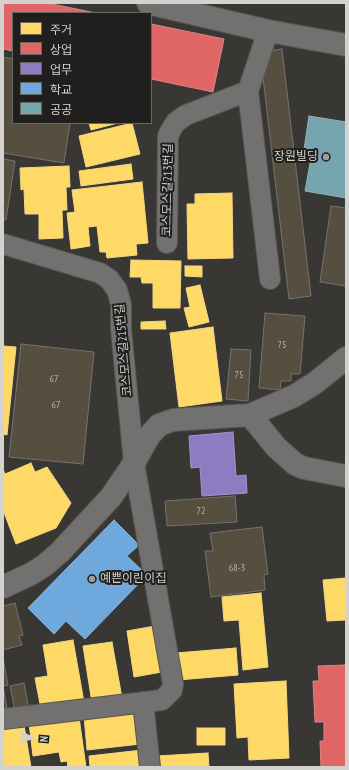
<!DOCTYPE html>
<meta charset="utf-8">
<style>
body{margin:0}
#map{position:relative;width:349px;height:770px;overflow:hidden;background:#393734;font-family:"PT Sans Narrow","Noto Sans KR",sans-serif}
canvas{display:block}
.frame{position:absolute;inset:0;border:4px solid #d3d2cf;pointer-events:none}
.legend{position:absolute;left:12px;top:12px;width:140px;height:112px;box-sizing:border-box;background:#201f1d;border:1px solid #686764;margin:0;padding:5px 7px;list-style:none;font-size:12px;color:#d3d2cf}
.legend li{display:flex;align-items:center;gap:8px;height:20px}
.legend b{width:20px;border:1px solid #686764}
.north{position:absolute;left:12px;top:718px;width:40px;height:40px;-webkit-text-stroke:3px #201f1d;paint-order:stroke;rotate:95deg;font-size:11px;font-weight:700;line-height:16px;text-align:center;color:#d3d2cf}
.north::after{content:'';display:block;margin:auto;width:14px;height:18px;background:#d3d2cf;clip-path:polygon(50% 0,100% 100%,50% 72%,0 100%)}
</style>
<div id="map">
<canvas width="349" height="770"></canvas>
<div class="frame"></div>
<ul class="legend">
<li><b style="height:11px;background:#ffd966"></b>주거</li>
<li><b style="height:11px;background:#e06666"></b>상업</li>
<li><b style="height:11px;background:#8e7cc3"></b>업무</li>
<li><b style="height:11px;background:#6fa8dc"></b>학교</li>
<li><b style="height:11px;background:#76a5af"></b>공공</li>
</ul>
<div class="north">N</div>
</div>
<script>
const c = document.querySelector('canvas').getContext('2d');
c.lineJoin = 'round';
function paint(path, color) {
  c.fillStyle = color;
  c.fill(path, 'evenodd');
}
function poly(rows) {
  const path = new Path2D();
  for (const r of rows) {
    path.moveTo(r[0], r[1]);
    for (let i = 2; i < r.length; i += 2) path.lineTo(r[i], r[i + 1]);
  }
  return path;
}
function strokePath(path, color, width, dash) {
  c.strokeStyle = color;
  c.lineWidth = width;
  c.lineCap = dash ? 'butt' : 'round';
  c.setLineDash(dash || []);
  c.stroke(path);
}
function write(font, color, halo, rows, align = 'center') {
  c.font = font + ' "PT Sans Narrow","Noto Sans KR",sans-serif';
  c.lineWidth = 4;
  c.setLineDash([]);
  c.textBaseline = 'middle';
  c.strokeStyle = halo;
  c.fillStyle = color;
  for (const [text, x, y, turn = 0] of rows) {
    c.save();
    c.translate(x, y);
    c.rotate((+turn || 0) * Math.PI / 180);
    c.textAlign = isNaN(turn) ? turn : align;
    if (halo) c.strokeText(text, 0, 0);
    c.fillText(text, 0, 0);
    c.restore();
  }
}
const homes = poly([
 [89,123,118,123,91,130,89,123],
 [132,123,140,154,86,167,79,136,132,123],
 [131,164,133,179,81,186,79,171,131,164],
 [69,166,70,187,66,187,67,210,62,210,63,238,39,239,39,214,25,214,24,189,21,190,20,168,69,166],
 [142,182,148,243,136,244,137,255,107,258,106,252,100,252,97,226,88,227,90,246,71,249,67,213,75,212,72,190,142,182],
 [232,193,233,258,188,259,187,204,195,204,195,194,232,193],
 [131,260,181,261,180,308,153,308,153,283,142,283,141,277,130,277,131,260],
 [185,266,202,266,202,277,185,276,185,266],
 [200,285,209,322,189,327,184,308,190,307,186,288,200,285],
 [165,321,166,329,141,329,141,322,165,321],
 [213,327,222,401,179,407,170,333,213,327],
 [3,346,16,347,7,435,3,434,3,346],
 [31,463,35,472,47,467,71,503,56,528,16,544,3,510,3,469,5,474,31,463],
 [346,578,346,620,327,621,323,580,346,578],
 [261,593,268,667,243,670,239,620,224,621,222,597,261,593],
 [155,626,162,672,134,677,127,631,155,626],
 [73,640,84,702,41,709,35,678,48,676,43,645,73,640],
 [112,642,122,698,92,703,83,646,112,642],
 [236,648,238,675,178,680,176,653,236,648],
 [286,681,289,758,249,760,248,737,237,738,234,684,286,681],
 [137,710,141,744,87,750,84,716,137,710],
 [79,717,86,767,68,767,67,761,61,762,59,752,33,756,29,723,79,717],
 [24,725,31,767,3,767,3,729,24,725],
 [197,728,225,728,225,745,197,745,197,728],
 [142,750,144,767,90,767,89,756,142,750],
 [208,753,209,767,158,767,157,756,208,753]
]);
paint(homes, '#ffd966');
strokePath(homes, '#f2d786', 1);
const shops = poly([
 [3,3,47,3,96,13,13,13,13,51,3,49,3,3],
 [151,24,224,39,213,92,151,79,151,24],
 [346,665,346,767,321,767,320,741,324,741,324,722,315,722,313,681,319,681,318,666,346,665]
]);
paint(shops, '#e06666');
strokePath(shops, '#dc8686', 1);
const offices = poly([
 [233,432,236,476,246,475,247,493,202,496,200,467,191,468,189,436,233,432]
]);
paint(offices, '#8e7cc3');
strokePath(offices, '#a396c7', 1);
const schools = poly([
 [114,520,139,545,127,556,147,575,85,639,66,621,54,634,28,608,114,520]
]);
paint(schools, '#6fa8dc');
strokePath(schools, '#8db5d8', 1);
const public = poly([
 [309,116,346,122,346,198,305,191,311,158,303,156,309,116]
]);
paint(public, '#76a5af');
strokePath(public, '#92b2b9', 1);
const building = poly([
 [282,49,311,296,289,299,260,52,282,49],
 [3,57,13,59,13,123,70,123,64,163,3,153,3,57],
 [3,159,15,161,6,220,3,219,3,159],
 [331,206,346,208,346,286,320,282,331,206],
 [265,313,305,316,300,374,291,374,291,381,281,381,280,390,259,388,265,313],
 [21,344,94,352,83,464,9,457,21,344],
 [231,349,251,350,248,401,226,399,231,349],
 [235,496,237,522,167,526,165,501,235,496],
 [262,527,268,574,264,575,265,590,211,597,205,551,213,551,210,533,262,527],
 [15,603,23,635,19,636,22,645,3,650,3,606,15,603],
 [3,658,8,685,3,686,3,658],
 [24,683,29,709,15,711,10,686,24,683],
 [3,686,7,708,3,709,3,686]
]);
paint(building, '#564f3f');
strokePath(building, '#747270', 1);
const service = poly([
 [268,31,248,91,270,279],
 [167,243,168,136,172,128,176,122,186,115,248,91],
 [3,244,100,273,109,279,117,290,121,304,121,329,134,463,173,684,172,690,162,700,3,719],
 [143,702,150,767]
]);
const minor = poly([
 [250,415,276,447,295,464,304,468,346,476],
 [3,587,31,574,45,565,60,552,111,497,134,463,149,436,159,425,173,420,250,415,294,396,315,383,346,358]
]);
const tertiary = poly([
 [148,3,268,31,346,45]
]);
strokePath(service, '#575553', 22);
strokePath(minor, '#575553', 24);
strokePath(tertiary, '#575553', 24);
strokePath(service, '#727170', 20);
strokePath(minor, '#727170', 22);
strokePath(tertiary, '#727170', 22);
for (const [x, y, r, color] of [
 [326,157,4,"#9d9c99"],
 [92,579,4,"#9d9c99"]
]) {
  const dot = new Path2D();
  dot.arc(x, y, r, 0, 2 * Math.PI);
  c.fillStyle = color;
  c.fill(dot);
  strokePath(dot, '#201f1d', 1.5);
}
write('10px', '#b4b1ab', null, [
 ["75",282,345],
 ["75",239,375],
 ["67",54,379],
 ["67",56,405],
 ["72",201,511],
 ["68-3",237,568]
]);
write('12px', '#d3d2cf', '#201f1d', [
 ["장원빌딩",318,157],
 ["예쁜이린이집",100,579,"left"]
], 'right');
write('12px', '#d3d2cf', '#201f1d', [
 ["코스모스길213번길",168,190,-89],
 ["코스모스길215번길",124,350,-95]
]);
</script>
